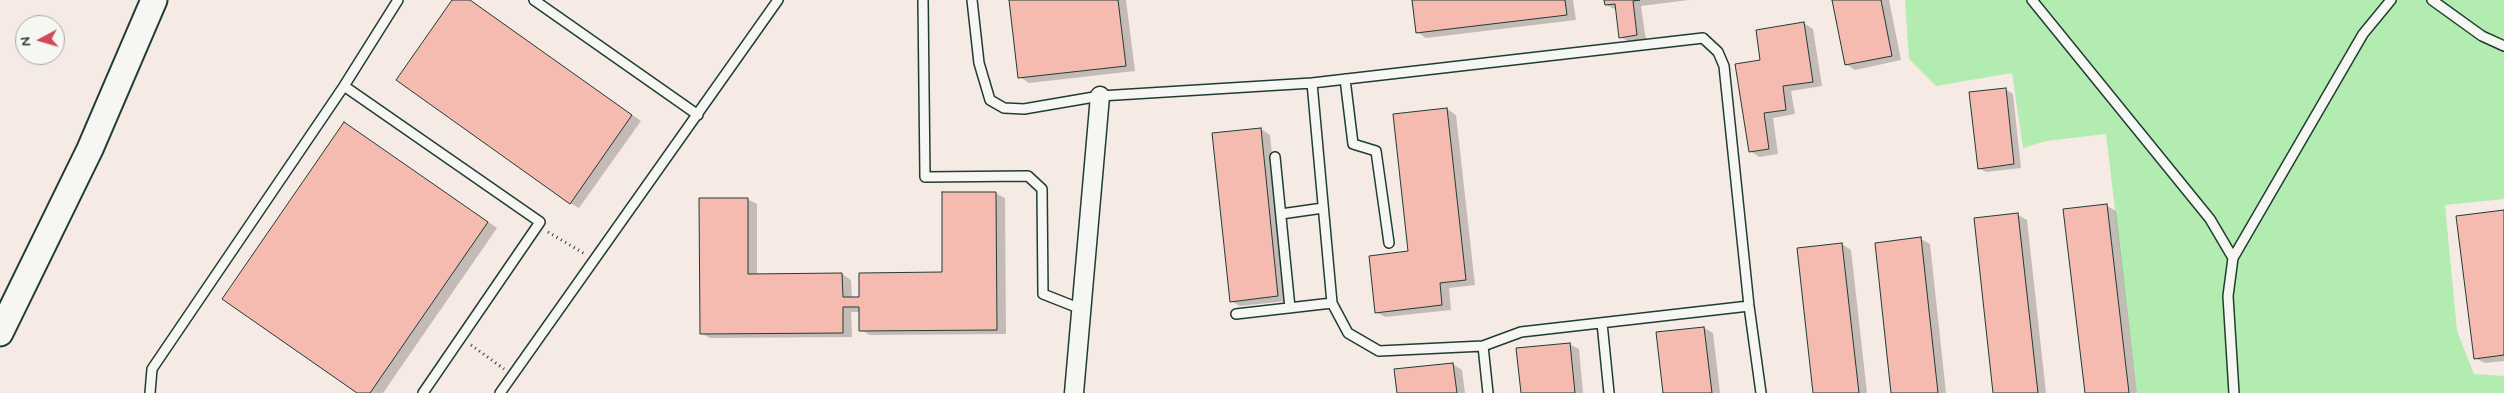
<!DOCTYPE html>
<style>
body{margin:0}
#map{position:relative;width:2504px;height:393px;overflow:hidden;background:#f6eae5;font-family:Mynerve,sans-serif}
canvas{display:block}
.north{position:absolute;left:15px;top:15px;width:50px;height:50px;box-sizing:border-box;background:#f6f6f2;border:1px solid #a0aca6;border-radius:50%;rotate:264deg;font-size:14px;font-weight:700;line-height:20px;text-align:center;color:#1f3d34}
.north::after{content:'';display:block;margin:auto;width:18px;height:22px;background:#d1495b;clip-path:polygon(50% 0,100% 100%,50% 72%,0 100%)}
</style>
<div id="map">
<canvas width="2504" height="393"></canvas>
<div class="north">N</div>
</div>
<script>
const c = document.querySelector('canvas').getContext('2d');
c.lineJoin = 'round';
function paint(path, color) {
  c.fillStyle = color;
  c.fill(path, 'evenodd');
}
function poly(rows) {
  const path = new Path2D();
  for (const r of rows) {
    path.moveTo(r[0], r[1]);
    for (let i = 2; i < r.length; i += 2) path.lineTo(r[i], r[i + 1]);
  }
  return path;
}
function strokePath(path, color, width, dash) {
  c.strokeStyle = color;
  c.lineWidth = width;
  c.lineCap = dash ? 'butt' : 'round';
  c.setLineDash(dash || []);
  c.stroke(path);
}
paint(poly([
 [1905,0,2504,0,2504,199,2445,205,2457,331,2474,374,2504,376,2504,393,2137,393,2106,134,2046,141,2023,148,2012,73,1936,86,1909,59]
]), '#b3ecb0');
paint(poly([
 [454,0,470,0,641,121,579,208,570,203],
 [1010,0,1126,0,1135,71,1029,83,1020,77],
 [1413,0,1573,0,1576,20,1426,38,1417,32],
 [1606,0,1689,0,1641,6,1646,40,1630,42,1620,37,1617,10,1606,5],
 [1833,0,1889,0,1901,60,1855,70,1846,64],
 [1804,23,1813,29,1822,86,1791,91,1795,114,1773,118,1778,154,1759,157,1750,151,1762,61],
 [2005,89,2013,94,2021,168,1986,172,1979,168],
 [1447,109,1456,115,1475,285,1449,288,1451,310,1385,317,1376,312,1409,252],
 [344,123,497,228,383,393,359,393],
 [1261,129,1270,135,1287,301,1240,306,1231,301],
 [995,193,1005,198,1006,334,870,335,861,330,861,312,851,312,852,337,710,338,701,333,747,199,757,204,757,275,842,274,851,280,852,298,861,298,944,273],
 [2107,206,2116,211,2137,393,2086,393],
 [2504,211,2504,361,2485,363,2475,358],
 [2018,215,2027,220,2046,393,1994,393],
 [1921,239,1930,244,1946,393,1892,393],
 [1842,244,1851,250,1867,393,1814,393],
 [1704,328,1713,333,1720,393,1664,393],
 [1569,344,1579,349,1583,393,1522,393],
 [1453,364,1462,370,1465,393,1398,393]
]), '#0003');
const building = poly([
 [452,0,470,0,632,115,570,204,396,80,452,0],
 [1009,0,1118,0,1126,66,1018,78,1009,0],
 [1412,0,1565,0,1567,15,1416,33,1412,0],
 [1604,0,1640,0,1633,1,1637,35,1619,38,1615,4,1605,5,1604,0],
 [1832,0,1881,0,1892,56,1845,65,1832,0],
 [1804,22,1813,82,1783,86,1786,110,1764,113,1769,149,1749,152,1735,64,1760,60,1756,30,1804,22],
 [2006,88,2014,164,1978,169,1969,92,2006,88],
 [1447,108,1466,280,1440,283,1442,305,1375,313,1369,256,1408,251,1393,114,1447,108],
 [344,122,488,222,370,393,357,393,222,299,344,122],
 [1261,128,1278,296,1230,302,1212,133,1261,128],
 [942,192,996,192,997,330,859,331,859,307,843,307,843,333,700,334,699,198,748,198,748,274,842,273,843,297,859,297,859,273,942,272,942,192],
 [2107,204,2129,393,2085,393,2063,209,2107,204],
 [2504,210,2504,355,2474,359,2456,216,2504,210],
 [2018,213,2038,393,1993,393,1974,218,2018,213],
 [1921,237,1938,393,1891,393,1875,243,1921,237],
 [1842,243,1859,393,1813,393,1797,248,1842,243],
 [1704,327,1712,393,1663,393,1656,332,1704,327],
 [1570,343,1575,393,1521,393,1516,348,1570,343],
 [1453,363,1457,393,1397,393,1394,369,1453,363]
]);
paint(building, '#f5bab0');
strokePath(building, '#1f3d34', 1);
const service = poly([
 [534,0,698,115],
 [923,0,925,177,1028,176,1042,189,1043,294,1081,309],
 [972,0,979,63,990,100,1004,108,1024,109,1100,96,1312,83,1703,38,1718,52,1724,66,1749,306,1761,393],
 [2032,0,2210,219,2233,258,2228,296,2234,393],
 [2432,0,2482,36,2504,46],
 [1345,79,1353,144,1376,151,1389,243],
 [1312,83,1332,303,1348,333,1379,351,1483,346,1488,393],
 [344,86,540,222,423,393],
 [1275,157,1290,308],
 [1281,214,1323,208],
 [2233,258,2363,34,2391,0],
 [1236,314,1332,303],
 [1602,323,1609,393],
 [1483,346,1521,332,1749,306],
 [150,393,152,369,344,86,398,0],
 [500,393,778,0]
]);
const minor = poly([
 [1074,393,1100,96]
]);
const secondary = poly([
 [0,333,90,149,154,0]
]);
strokePath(service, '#1f3d34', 12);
strokePath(minor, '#1f3d34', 21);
strokePath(secondary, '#1f3d34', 29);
strokePath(poly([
 [548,232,585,254],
 [471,345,504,369]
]), '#1f3d34', 3, [1, 4]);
strokePath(service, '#f6f6f2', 9);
strokePath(minor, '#f6f6f2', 18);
strokePath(secondary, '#f6f6f2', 25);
</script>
